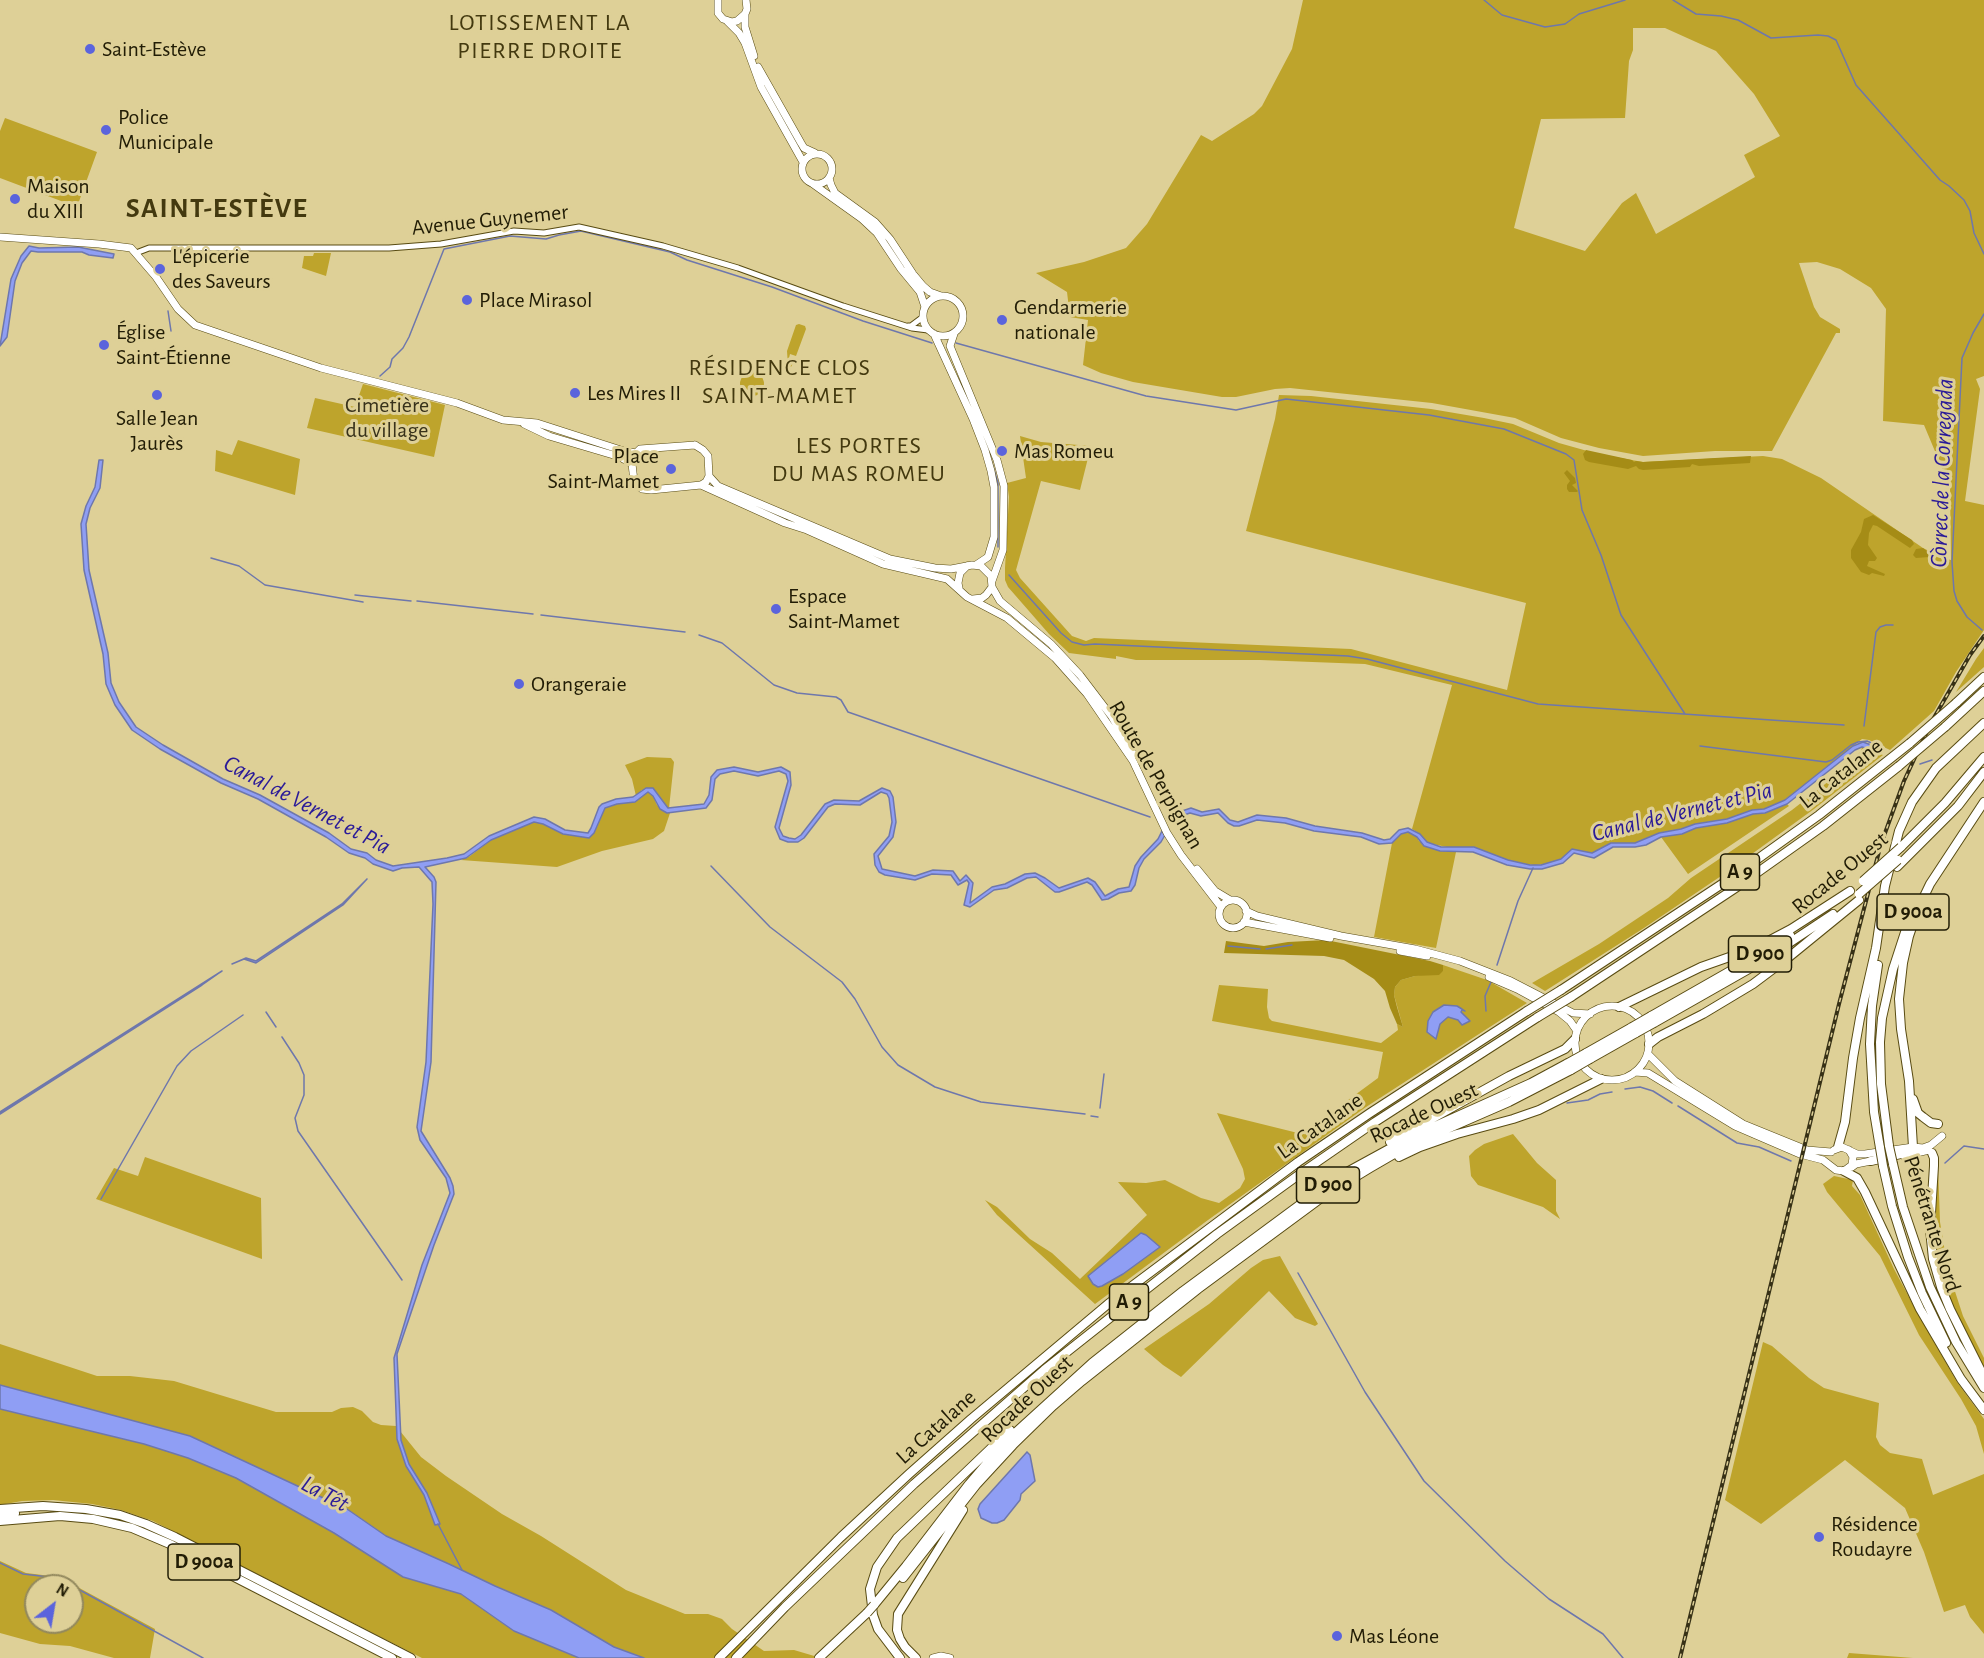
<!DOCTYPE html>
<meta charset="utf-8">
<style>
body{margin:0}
#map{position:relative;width:1984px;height:1658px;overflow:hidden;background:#ded097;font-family:"Alegreya Sans",sans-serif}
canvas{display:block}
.north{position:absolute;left:24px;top:1574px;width:60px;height:60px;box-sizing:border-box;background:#ded097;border:2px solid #92885d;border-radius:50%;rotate:31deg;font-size:16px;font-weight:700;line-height:24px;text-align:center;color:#211c05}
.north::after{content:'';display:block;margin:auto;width:21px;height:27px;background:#5b64dc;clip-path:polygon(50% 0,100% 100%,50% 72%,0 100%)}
</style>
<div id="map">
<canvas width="1984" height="1658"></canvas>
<div class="north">N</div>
</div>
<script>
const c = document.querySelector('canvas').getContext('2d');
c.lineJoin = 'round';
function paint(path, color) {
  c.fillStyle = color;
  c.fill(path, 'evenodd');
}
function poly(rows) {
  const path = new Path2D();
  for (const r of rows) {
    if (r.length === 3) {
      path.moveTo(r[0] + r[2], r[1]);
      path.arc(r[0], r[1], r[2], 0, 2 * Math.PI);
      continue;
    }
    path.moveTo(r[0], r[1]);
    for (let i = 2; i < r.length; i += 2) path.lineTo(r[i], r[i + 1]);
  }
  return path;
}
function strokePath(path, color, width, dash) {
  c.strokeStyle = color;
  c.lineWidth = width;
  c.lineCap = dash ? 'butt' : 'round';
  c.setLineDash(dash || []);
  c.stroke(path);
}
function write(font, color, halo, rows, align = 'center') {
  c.font = font + ' "Alegreya Sans",sans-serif';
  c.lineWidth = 6;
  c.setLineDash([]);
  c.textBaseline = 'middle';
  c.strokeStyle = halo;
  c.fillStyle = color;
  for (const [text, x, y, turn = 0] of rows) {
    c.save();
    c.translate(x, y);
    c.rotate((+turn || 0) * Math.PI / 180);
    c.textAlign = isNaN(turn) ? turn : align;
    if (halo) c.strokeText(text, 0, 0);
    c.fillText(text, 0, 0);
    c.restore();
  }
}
paint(poly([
 [1303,0,1984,0,1984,376,1976,379,1980,389,1965,501,1984,505,1984,630,1956,672,1934,711,1890,750,1869,740,1862,739,1785,800,1764,809,1752,810,1727,819,1695,824,1681,829,1659,833,1635,843,1612,843,1592,853,1572,849,1561,859,1549,864,1534,865,1519,863,1499,858,1474,847,1452,848,1432,844,1427,842,1420,834,1412,829,1452,685,1365,664,1260,660,1136,660,1116,656,1116,659,1069,653,1049,634,1008,587,1005,580,1005,568,1009,497,1007,483,1026,478,1020,436,1041,442,1091,446,1080,490,1041,481,1016,570,1020,578,1072,636,1086,641,1094,638,1351,649,1507,690,1526,603,1246,531,1275,419,1279,395,1311,396,1431,409,1484,418,1513,424,1559,443,1598,454,1643,462,1763,456,1782,459,1821,478,1923,548,1943,558,1951,560,1950,487,1924,425,1883,421,1886,309,1871,288,1840,269,1817,262,1799,263,1814,307,1820,317,1840,329,1840,333,1836,333,1772,451,1715,451,1643,456,1599,448,1561,438,1515,418,1432,403,1290,388,1275,389,1236,397,1222,397,1133,382,1101,373,1083,365,1088,320,1070,317,1067,292,1036,273,1084,262,1126,248,1147,224,1201,135,1212,141,1254,114,1262,106,1292,49],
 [1633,28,1665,28,1716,51,1754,94,1780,136,1744,155,1755,177,1656,234,1636,193,1622,203,1585,251,1514,228,1541,119,1625,118,1629,61,1633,50],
 [5,118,97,152,77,207,0,178,0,131],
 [314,253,331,253,326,276,302,268,304,256,313,256],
 [799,324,805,326,806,329,796,356,790,354,789,358,793,363,791,367,788,366,787,351,796,325],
 [752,384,12],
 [363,384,445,405,434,457,307,428,315,398,355,407],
 [238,440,300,459,295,495,215,471,216,450,232,455],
 [1984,648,1984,667,1956,692,1976,659],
 [1862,747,1883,755,1814,809,1727,872,1644,928,1545,991,1532,983,1599,944,1668,898,1691,878,1792,810,1843,770,1861,751],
 [647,757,671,758,674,762,669,808,664,806,657,793,642,790,636,796,632,779,625,765],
 [648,792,653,796,657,805,667,813,670,813,664,831,653,839,602,851,557,867,461,860,470,856,491,840,534,822,543,824,563,834,589,838,597,827,605,808],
 [1787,804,1789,806,1688,874,1661,837,1682,834,1696,828,1727,823,1753,814,1765,813],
 [1408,832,1417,837,1419,841,1440,851,1456,852,1436,948,1374,937,1392,843,1401,834],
 [1443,965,1487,980,1527,1003,1366,1107,1208,1220,1095,1304,997,1215,985,1200,997,1207,1030,1239,1052,1253,1080,1279,1147,1215,1118,1182,1146,1183,1165,1180,1201,1198,1219,1203,1240,1188,1245,1179,1243,1169,1217,1113,1302,1134,1378,1078,1383,1052,1212,1021,1219,985,1268,989,1267,1007,1269,1018,1272,1021,1381,1043,1398,1030,1397,1024,1403,1027,1394,995,1395,987,1401,980,1415,976,1443,971],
 [1513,1134,1537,1163,1556,1180,1556,1211,1560,1219,1543,1207,1478,1185,1471,1176,1469,1156,1475,1150,1484,1144],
 [145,1157,261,1198,262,1259,96,1199,114,1168,138,1176],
 [1938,1166,1940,1222,1948,1270,1963,1316,1984,1358,1984,1369,1953,1307,1945,1285,1937,1258,1934,1229],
 [1834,1176,1853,1180,1852,1186,1860,1195,1894,1269,1918,1314,1957,1382,1984,1419,1984,1454,1976,1426,1961,1399,1919,1335,1880,1256,1827,1192,1823,1184],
 [1280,1256,1318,1324,1315,1326,1295,1318,1269,1291,1181,1377,1163,1365,1144,1349,1209,1304,1251,1268,1263,1260],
 [1763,1342,1772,1346,1809,1378,1824,1388,1879,1403,1876,1437,1880,1445,1890,1453,1922,1459,1933,1495,1984,1474,1984,1634,1970,1617,1965,1605,1944,1612,1924,1552,1905,1508,1845,1460,1761,1524,1725,1500],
 [0,1344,97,1376,130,1376,174,1381,276,1412,332,1412,341,1408,353,1407,362,1411,373,1422,381,1425,396,1426,421,1457,446,1476,502,1514,541,1536,626,1590,685,1614,708,1614,722,1619,732,1629,764,1651,794,1650,821,1658,644,1658,614,1647,551,1610,495,1586,449,1564,386,1536,347,1509,190,1436,0,1385],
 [0,1409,144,1444,188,1458,236,1478,334,1533,403,1577,461,1594,514,1631,579,1658,422,1658,153,1521,121,1510,92,1504,53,1500,22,1501,0,1505],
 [0,1561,26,1573,59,1577,155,1629,150,1658,114,1658,70,1646,40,1644,0,1633],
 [36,1586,72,1586,72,1622,36,1622],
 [1849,1653,1913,1658,1847,1658]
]), '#bea42c');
paint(poly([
 [1586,450,1632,460,1634,462,1636,461,1643,462,1751,456,1750,463,1699,466,1692,464,1690,467,1643,470,1639,469,1636,466,1628,469,1589,462,1585,460,1583,454],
 [1567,470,1575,478,1576,483,1572,485,1578,491,1577,492,1569,492,1567,489,1567,485,1570,481,1564,473],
 [1873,515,1912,540,1914,544,1910,548,1877,526,1873,525,1869,533,1868,545,1877,558,1875,561,1869,561,1867,566,1885,574,1884,576,1872,573,1869,575,1861,572,1851,558,1851,550,1861,532,1864,519],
 [1923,548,1932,555,1929,557,1916,558,1913,555,1916,549],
 [1326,940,1430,961,1443,965,1443,971,1439,975,1415,976,1401,980,1395,987,1394,995,1397,1007,1403,1027,1397,1024,1390,1008,1385,991,1374,979,1344,960,1324,956,1224,953,1226,941,1264,946,1288,942]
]), '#a58c16');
const water = poly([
 [29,246,39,248,78,247,114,254,113,258,89,255,82,252,38,252,31,251,22,263,15,281,7,337,0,346,11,279,21,256,29,246],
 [99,460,103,460,100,488,90,508,86,524,89,570,108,653,111,683,119,702,136,727,163,745,223,779,260,795,329,833,351,849,367,853,376,860,393,866,447,858,464,854,489,836,534,817,545,819,565,830,588,833,591,828,599,807,602,804,616,799,633,797,646,788,653,788,668,808,704,804,709,795,711,777,717,770,734,767,758,772,781,767,790,772,791,785,779,828,783,836,789,838,795,839,801,835,825,804,834,800,859,801,882,788,890,791,893,797,896,822,893,837,878,856,882,869,915,876,933,870,953,871,960,881,966,875,973,883,970,903,992,887,1005,884,1025,874,1035,873,1045,878,1059,888,1088,878,1095,882,1105,896,1118,889,1129,887,1135,866,1141,857,1158,839,1162,831,1165,835,1161,842,1144,859,1139,868,1135,885,1131,891,1119,893,1108,899,1102,900,1092,885,1087,882,1059,892,1055,892,1036,877,1027,878,1007,888,994,890,970,907,964,905,969,883,967,880,958,885,951,875,932,874,915,880,885,875,879,872,875,865,874,854,889,836,892,822,889,798,887,794,881,792,860,805,835,804,828,807,804,838,798,842,788,842,780,839,775,827,788,781,786,774,779,771,758,776,734,771,720,774,715,779,712,800,706,808,667,813,660,809,653,796,648,792,635,802,617,804,605,808,594,833,589,838,563,834,543,824,534,822,491,840,466,858,425,867,434,877,436,882,431,1062,421,1131,450,1178,453,1186,454,1194,434,1245,397,1354,401,1440,409,1464,427,1493,440,1524,435,1525,424,1495,406,1466,397,1439,394,1358,422,1265,450,1193,446,1178,420,1140,417,1127,426,1062,433,904,432,882,419,867,402,868,393,871,373,864,365,858,349,853,326,837,258,799,221,783,160,749,132,730,115,705,106,684,103,654,84,570,81,524,86,506,95,487,99,460],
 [1863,742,1874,746,1872,750,1862,747,1855,750,1787,804,1765,813,1753,814,1727,823,1696,828,1682,834,1661,837,1646,845,1635,847,1613,847,1594,858,1574,853,1563,863,1542,869,1530,869,1507,865,1473,852,1440,851,1424,846,1417,837,1408,832,1401,834,1392,843,1379,844,1361,837,1314,831,1285,823,1257,820,1239,826,1234,826,1228,823,1218,813,1201,816,1190,813,1181,816,1179,812,1191,808,1202,812,1219,809,1230,820,1238,822,1257,815,1286,818,1315,826,1362,833,1384,840,1390,839,1399,830,1408,828,1420,834,1427,842,1441,847,1474,847,1508,860,1530,865,1541,865,1561,859,1572,849,1592,853,1611,843,1635,843,1659,833,1681,829,1695,824,1727,819,1752,810,1764,809,1785,800,1853,746,1863,742],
 [367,879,343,905,256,963,244,959,232,964,246,958,256,961,342,904,367,879],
 [222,971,202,985,0,1114,0,1112,222,971],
 [1444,1005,1457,1006,1462,1009,1465,1011,1462,1010,1461,1012,1470,1021,1462,1025,1458,1020,1448,1017,1440,1024,1436,1039,1427,1032,1428,1021,1433,1012,1444,1005],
 [1141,1233,1146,1235,1160,1247,1123,1274,1102,1286,1098,1287,1093,1284,1088,1276,1141,1233],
 [0,1385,190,1436,347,1509,386,1536,449,1564,495,1586,551,1610,614,1647,644,1658,579,1658,514,1631,461,1594,403,1577,334,1533,236,1478,188,1458,144,1444,0,1409,0,1385],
 [1027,1452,1030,1455,1035,1481,1021,1494,1020,1500,1004,1520,997,1523,992,1523,981,1518,978,1509,980,1504,1027,1452]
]);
paint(water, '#8f9ef4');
strokePath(water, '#6e77ac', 1.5);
strokePath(poly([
 [1484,0,1502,15,1545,27,1565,24,1579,14,1625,0],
 [1673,0,1696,14,1721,16,1738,20,1771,38,1818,35,1828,36,1836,40,1856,85,1940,180,1949,186,1964,200,1970,211,1974,233,1984,254],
 [198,251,208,257,215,256,233,264],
 [168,311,171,331],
 [956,343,1146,396,1236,410,1286,399,1429,415,1504,429,1566,454,1574,460,1582,510,1601,555,1621,615,1685,714],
 [380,376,390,367,392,359,403,348,409,337,444,249,510,236,546,239,559,235,581,231,670,252,687,260,772,287,863,321,932,343],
 [989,453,998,483,998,547],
 [211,558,239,566,265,585,363,602],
 [1009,575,1061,633,1072,642,1084,645,1095,644,1348,656,1367,659,1538,704,1844,725],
 [355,595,411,601],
 [417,601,533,614],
 [541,615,685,632],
 [1982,630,1967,617,1957,601,1954,591,1952,562,1962,358,1973,333,1984,314],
 [699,635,722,643,774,685,797,693,836,697,841,700,848,712,1150,817],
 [1864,726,1876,632,1880,627,1886,625,1893,625],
 [1700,746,1826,762,1832,760,1851,745,1858,742,1867,741,1876,745],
 [1920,764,1932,760],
 [711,866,770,927,842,982,855,999,882,1047,898,1065,935,1087,981,1102,1085,1114],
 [1228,946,1260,949],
 [1266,949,1292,945],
 [1497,965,1518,901,1533,868],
 [1486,1011,1485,996,1491,982],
 [266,1012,276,1027],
 [282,1037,299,1063,304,1075,304,1095,295,1118,298,1131,402,1280],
 [1625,1089,1640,1087,1653,1091,1672,1103],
 [1567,1103,1588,1100,1600,1094,1612,1092],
 [1678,1106,1737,1143,1759,1147,1791,1161],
 [1100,1108,1104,1074],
 [1091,1116,1098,1117],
 [1945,1163,1964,1146,1984,1149],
 [101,1199,177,1066,191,1051,243,1015],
 [1298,1273,1365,1392,1424,1481,1505,1561,1549,1599,1603,1634,1623,1658],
 [438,1524,462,1570],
 [0,1563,23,1574,58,1578,203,1658]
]), '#6e77ac', 1.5);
const minor = poly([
 [136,253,149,248,389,248,441,244,514,231,544,233,579,227,663,246,738,268,843,306,912,328,928,330],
 [908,326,911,326,923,317]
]);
const major = poly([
 [718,0,718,13,723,19,732,22,737,21,745,14,747,9,746,0],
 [745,14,745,27,754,56],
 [727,21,739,33,745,43,761,87,803,162],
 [758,67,801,143,804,148,815,153],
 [817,169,15],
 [829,178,831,185,835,193,875,222,890,239,913,274,923,286,930,292,941,296],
 [813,184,862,219,877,233,901,269,920,292,925,307],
 [0,237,99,244,131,248,156,277,178,309,195,325,321,368,457,403,503,420,537,423,624,451,636,453],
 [943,316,20],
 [934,334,973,419,985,450,991,471,994,487,994,537,988,557,976,565],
 [954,334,950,346,997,460,1004,486,1003,550,992,581],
 [524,424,549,436,620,457,632,464],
 [695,445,703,450,708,456,709,476,706,482,701,485,651,490,642,489,634,481,632,464,636,453,640,449,695,445],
 [709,476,718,486,890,559,935,568,951,569,972,565,981,566,991,576,992,587,986,595,982,598,973,599],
 [701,485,785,523,807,530,883,564,947,579,967,597,1007,618,1055,658,1087,694,1133,761,1167,833,1181,855,1221,907],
 [992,587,1000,601,1051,644,1080,675,1112,717,1134,755],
 [959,588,958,583,960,573,967,566],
 [1197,869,1215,891,1230,900],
 [1233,914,14],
 [1246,911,1257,916,1341,936,1415,949,1460,961,1511,981,1573,1013,1590,1014],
 [1244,922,1330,938],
 [1400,951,1427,956],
 [1489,977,1517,989,1559,1012,1570,1021,1577,1031],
 [1612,1043,37],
 [1648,1054,1675,1081,1743,1124,1807,1150,1831,1152],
 [1635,1072,1648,1073,1735,1126,1800,1154,1823,1160,1836,1170,1844,1171,1852,1165,1853,1157,1849,1150],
 [1834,1150,1842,1147,1857,1154,1865,1154,1913,1147,1923,1148,1931,1145,1942,1136],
 [1904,1156,1929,1150],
 [1852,1167,1856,1164,1876,1160],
 [933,1658,941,1656,950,1658]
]);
const highway = poly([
 [1956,703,1984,677],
 [1945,727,1984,691],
 [1901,847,1945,803,1984,757],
 [1897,867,1958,806,1984,772],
 [1878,965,1872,1006,1870,1044,1874,1112,1880,1148],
 [1561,990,1731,878,1819,815,1910,743],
 [1571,997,1737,887,1823,826,1899,766],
 [1619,1007,1701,967,1755,948,1791,929,1850,891],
 [1651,1016,1737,967,1790,935],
 [1654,1023,1756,965,1833,914],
 [1649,1044,1658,1037,1703,1014,1753,984,1789,957,1859,900],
 [1586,1053,1632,1027],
 [1590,1059,1636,1033],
 [1913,1099,1918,1113,1923,1117,1931,1123,1938,1124],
 [1390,1142,1509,1076,1565,1049,1575,1039],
 [1889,1146,1881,1084,1880,1042,1882,1018,1893,969,1909,920],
 [1838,1147,1845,1122,1853,1058,1860,1018,1876,948,1885,886,1899,831,1912,802,1936,768,1984,723],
 [1932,1153,1934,1158,1934,1166,1930,1229,1933,1259,1941,1287,1950,1309,1984,1377],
 [1399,1157,1420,1147,1457,1134,1513,1119,1539,1110,1601,1079],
 [1871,1161,1909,1152,1913,1147,1909,1081,1901,1029,1899,999,1903,963,1909,936,1919,907,1930,884,1984,802],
 [1893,1164,1903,1207,1930,1287,1956,1342,1984,1388],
 [1883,1166,1892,1206,1908,1257,1922,1293,1946,1343],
 [1844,1171,1857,1178,1865,1192,1920,1309,1961,1379,1984,1410],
 [0,1509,43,1506,86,1509,120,1515,146,1524,175,1537,411,1658],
 [0,1515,15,1513],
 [0,1521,60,1516,93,1519,132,1528,172,1545,392,1658],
 [903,1578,977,1484,1013,1445,1053,1406,1082,1381,1198,1289,1324,1196,1370,1168,1408,1146,1509,1102,1571,1070],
 [874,1605,906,1566,969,1484,1004,1443,1092,1363,1183,1291,1313,1195,1347,1172,1411,1137,1531,1083,1568,1063],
 [719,1658,841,1537,909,1474,971,1419,1108,1304,1298,1162,1370,1113,1527,1011],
 [736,1658,785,1607,914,1484,1044,1370,1116,1313,1217,1234,1304,1171,1375,1122,1538,1017],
 [819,1658,867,1613],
 [900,1658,878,1629,873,1615,870,1589,877,1567,897,1538,1010,1430],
 [916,1658,905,1647,900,1639,897,1630,898,1614,963,1510]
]);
strokePath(minor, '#584b12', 7);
strokePath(major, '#584b12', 8);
strokePath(highway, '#584b12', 10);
strokePath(minor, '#fff', 5);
strokePath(major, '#fff', 7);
strokePath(highway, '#fff', 8);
const rail = poly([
 [1680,1658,1839,1004,1881,844,1904,781,1931,723,1970,655,1984,636]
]);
strokePath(rail, '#373116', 4);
strokePath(rail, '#ded097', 1.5, [4.5]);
const highwayBridge = poly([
 [1910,743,1956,703],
 [1899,766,1945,727],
 [1863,881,1901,847],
 [1859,894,1898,860],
 [1527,1011,1561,990],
 [1538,1017,1571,997],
 [1632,1027,1651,1016],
 [1636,1033,1654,1023],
 [1568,1063,1586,1053],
 [1571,1070,1590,1059],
 [1889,1146,1893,1164],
 [1880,1148,1883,1166],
 [867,1613,874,1605]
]);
strokePath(highwayBridge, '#584b12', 10, []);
strokePath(highwayBridge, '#fff', 8);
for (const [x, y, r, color] of [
 [90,49,6,"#5b64dc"],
 [106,130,6,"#5b64dc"],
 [15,199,6,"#5b64dc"],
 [160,269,6,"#5b64dc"],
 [467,300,6,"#5b64dc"],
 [1002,320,6,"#5b64dc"],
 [104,345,6,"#5b64dc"],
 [575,393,6,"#5b64dc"],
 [157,395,6,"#5b64dc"],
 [1002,451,6,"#5b64dc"],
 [671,469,6,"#5b64dc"],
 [776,609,6,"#5b64dc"],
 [519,684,6,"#5b64dc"],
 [1819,1537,6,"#5b64dc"],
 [1337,1636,6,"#5b64dc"]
]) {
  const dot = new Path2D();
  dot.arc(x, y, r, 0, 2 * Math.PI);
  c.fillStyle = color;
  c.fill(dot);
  strokePath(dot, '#ded097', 2);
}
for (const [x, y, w] of [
 [1740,872,39],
 [1913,912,72],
 [1760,954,63],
 [1328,1185,63],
 [1129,1302,39],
 [204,1562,72]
]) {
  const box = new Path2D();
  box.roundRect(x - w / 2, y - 18, w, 36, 4.5);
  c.fillStyle = '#ded097';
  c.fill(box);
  strokePath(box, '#211c05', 1.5);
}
write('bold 21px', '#211c05', null, [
 ["A 9",1740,872],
 ["D 900a",1913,912],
 ["D 900",1760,954],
 ["D 900",1328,1185],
 ["A 9",1129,1302],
 ["D 900a",204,1562]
]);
write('22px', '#211c05', '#ded097', [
 ["Saint-Estève",102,49],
 ["Police",118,117],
 ["Municipale",118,142],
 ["Maison",27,186],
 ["du XIII",27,211],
 ["L'épicerie",172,256],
 ["des Saveurs",172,281],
 ["Place Mirasol",479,300],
 ["Gendarmerie",1014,307],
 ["nationale",1014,332],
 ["Église",116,332],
 ["Saint-Étienne",116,357],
 ["Les Mires II",587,393],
 ["Salle Jean",157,418,"center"],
 ["Jaurès",157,443,"center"],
 ["Mas Romeu",1014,451],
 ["Place",659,456,"right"],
 ["Saint-Mamet",659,481,"right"],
 ["Espace",788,596],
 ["Saint-Mamet",788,621],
 ["Orangeraie",531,684],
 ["Résidence",1831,1524],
 ["Roudayre",1831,1549],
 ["Mas Léone",1349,1636]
], 'left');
write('22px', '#211c05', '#ded097', [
 ["Avenue Guynemer",490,220,-6],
 ["La Catalane",1841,774,-38],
 ["Route de Perpignan",1156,775,60],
 ["Rocade Ouest",1840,873,-39],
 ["Rocade Ouest",1424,1113,-25],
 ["La Catalane",1320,1126,-35],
 ["Pénétrante Nord",1932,1224,72],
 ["Rocade Ouest",1027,1399,-43],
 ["La Catalane",936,1427,-42]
]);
write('22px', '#37311a', '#ded097', [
 ["Cimetière",387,405],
 ["du village",387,430]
]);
c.letterSpacing = '1.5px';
write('24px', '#43390f', '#ded097', [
 ["LOTISSEMENT LA",540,23],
 ["PIERRE DROITE",540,51],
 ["RÉSIDENCE CLOS",780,368],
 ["SAINT-MAMET",780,396],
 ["LES PORTES",859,446],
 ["DU MAS ROMEU",859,474]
]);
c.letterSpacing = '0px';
write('italic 24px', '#2a1a98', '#ded097', [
 ["Còrrec de la Corregada",1942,473,-88],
 ["Canal de Vernet et Pia",307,805,28],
 ["Canal de Vernet et Pia",1682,812,-14],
 ["La Têt",325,1494,29]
]);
c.letterSpacing = '1.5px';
write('bold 28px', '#43390f', '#ded097', [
 ["SAINT-ESTÈVE",217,209]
]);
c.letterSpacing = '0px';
</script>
